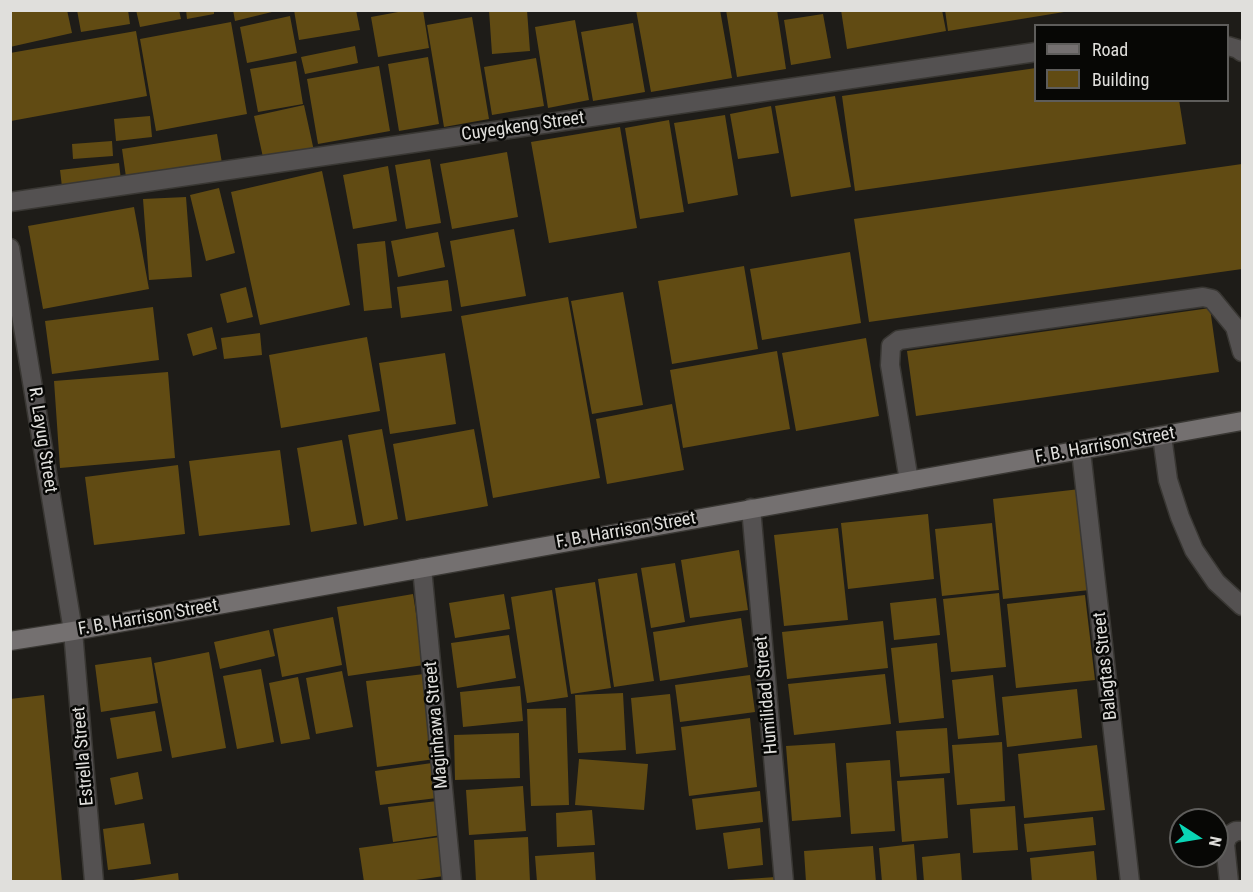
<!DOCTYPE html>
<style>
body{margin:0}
#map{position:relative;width:1253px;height:892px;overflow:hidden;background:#1e1c18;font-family:"Roboto Condensed",sans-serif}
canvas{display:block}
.frame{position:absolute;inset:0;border:12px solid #e0dfdc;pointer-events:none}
.legend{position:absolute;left:1034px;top:24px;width:195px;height:78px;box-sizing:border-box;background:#070705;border:2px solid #5e5d5b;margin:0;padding:8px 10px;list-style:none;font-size:18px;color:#e0dfdc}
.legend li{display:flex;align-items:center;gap:12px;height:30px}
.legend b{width:30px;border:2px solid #5e5d5b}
.north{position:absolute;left:1169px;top:808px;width:60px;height:60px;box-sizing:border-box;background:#070705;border:2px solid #5e5d5b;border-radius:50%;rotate:102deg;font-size:16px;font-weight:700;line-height:24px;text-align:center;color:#e0dfdc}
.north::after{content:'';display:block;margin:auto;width:21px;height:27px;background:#09d5b5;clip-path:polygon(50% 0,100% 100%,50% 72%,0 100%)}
</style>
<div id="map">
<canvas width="1253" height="892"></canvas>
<div class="frame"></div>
<ul class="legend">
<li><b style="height:8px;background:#747070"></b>Road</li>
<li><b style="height:16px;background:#614b13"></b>Building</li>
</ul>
<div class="north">N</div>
</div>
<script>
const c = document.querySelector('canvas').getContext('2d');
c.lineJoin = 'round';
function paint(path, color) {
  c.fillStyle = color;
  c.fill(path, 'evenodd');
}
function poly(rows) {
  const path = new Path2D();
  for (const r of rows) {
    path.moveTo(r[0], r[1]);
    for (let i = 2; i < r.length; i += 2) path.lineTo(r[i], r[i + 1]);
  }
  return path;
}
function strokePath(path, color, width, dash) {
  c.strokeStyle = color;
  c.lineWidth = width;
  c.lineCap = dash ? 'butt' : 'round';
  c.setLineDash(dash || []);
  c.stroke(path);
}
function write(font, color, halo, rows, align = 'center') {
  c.font = font + ' "Roboto Condensed",sans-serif';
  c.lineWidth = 5;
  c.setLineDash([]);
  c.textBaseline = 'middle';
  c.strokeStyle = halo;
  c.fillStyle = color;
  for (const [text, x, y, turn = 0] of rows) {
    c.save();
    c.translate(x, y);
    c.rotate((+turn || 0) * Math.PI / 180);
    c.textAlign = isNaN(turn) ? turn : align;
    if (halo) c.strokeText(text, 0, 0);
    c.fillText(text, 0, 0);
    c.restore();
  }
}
paint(poly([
 [10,10,67,10,72,33,10,47],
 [77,10,128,10,130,24,81,32],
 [136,10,179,10,181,19,140,27],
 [186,10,214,10,214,14,187,19],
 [233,10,276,10,276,11,235,21],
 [294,10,356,10,360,30,299,40],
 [409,10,423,10,429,48,378,57,371,17],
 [489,10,527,10,530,51,492,54],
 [636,10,720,10,732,78,651,92],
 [726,10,777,10,786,69,737,77],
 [841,10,942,10,946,31,847,49],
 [945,10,1064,10,1064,12,948,31],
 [823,14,831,58,791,65,784,20],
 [290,16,297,53,247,63,240,27],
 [472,17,489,119,444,127,427,25],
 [575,20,589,100,548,108,535,27],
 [231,22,247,114,156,131,140,39],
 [633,23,645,92,593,101,581,32],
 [136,31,147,96,11,121,10,53],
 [355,46,358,63,305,74,301,57],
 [428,57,439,124,399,131,388,64],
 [536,58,544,106,492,115,484,67],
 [296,61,303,104,258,112,250,69],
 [379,66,390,131,318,144,307,79],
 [1036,68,1036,100,1179,100,1186,144,855,191,842,96],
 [835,96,851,187,791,197,775,106],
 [304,105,314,151,264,162,254,116],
 [771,106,779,153,738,159,730,114],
 [725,115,738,195,688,204,674,123],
 [150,116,152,137,116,141,114,119],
 [669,120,684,212,640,219,625,128],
 [620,127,637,228,549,243,531,142],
 [217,134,223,169,127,184,122,149],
 [112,141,113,156,73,159,72,144],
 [507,152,518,217,452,229,440,164],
 [430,159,441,223,406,229,395,165],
 [119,163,121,180,62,187,60,170],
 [1242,164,1242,269,869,322,854,219],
 [388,166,397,221,353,229,343,175],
 [322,171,350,305,260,325,231,192],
 [219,188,235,253,206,261,190,195],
 [186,197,192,277,149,280,143,199],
 [134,207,149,289,43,309,28,226],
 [514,229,526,296,461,307,450,241],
 [438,232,445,267,398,277,391,241],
 [385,241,392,308,364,311,357,244],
 [850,252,861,323,762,340,750,269],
 [744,266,758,349,672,364,658,281],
 [448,280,452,311,401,318,397,287],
 [246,287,253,317,227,323,220,294],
 [623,292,643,405,592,414,571,301],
 [568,297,600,478,493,498,461,316],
 [153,307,159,360,52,374,45,321],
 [1210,308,1219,372,916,416,907,351],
 [212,327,217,349,193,356,187,334],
 [260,333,262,355,224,359,221,338],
 [367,337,380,411,281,428,269,355],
 [866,338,879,416,796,431,782,353],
 [777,351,790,429,683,448,670,370],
 [445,353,456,424,390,434,379,363],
 [168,372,175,458,60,468,54,381],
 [672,404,684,470,607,484,596,419],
 [382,429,398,519,364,526,348,435],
 [474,429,488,506,406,521,393,444],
 [342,440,357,524,311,532,297,448],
 [280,450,290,525,199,536,189,461],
 [178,465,185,534,94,545,85,477],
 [1080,489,1090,590,1003,599,993,499],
 [928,514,934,579,848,589,841,523],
 [992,523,999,590,942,596,935,529],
 [838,528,848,620,784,626,774,535],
 [739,550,748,610,690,618,681,560],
 [675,563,685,622,651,628,641,568],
 [637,573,654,681,614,687,598,579],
 [595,582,611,688,571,694,555,588],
 [552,590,568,697,527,703,511,597],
 [999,593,1006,667,951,672,943,599],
 [413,594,424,665,348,676,337,607],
 [504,594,510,629,455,638,449,603],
 [1085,595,1095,680,1016,688,1007,604],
 [936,598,940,635,894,640,890,603],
 [333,617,342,665,282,677,273,629],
 [741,618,748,667,660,681,653,632],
 [883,621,888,668,787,679,782,632],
 [269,630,275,656,220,669,214,642],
 [509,635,516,678,457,688,451,643],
 [937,643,944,718,899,723,891,648],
 [209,652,226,748,172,758,154,663],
 [151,657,158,703,101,712,95,665],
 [261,669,274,742,237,749,223,676],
 [342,671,353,727,316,734,306,678],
 [424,674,435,759,377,767,366,681],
 [885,674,891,724,794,735,788,684],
 [750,675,755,712,680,722,675,685],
 [993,675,999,735,958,739,952,680],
 [298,677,310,739,281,744,269,683],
 [520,686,523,721,463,727,460,692],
 [1077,689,1082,738,1007,747,1002,697],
 [623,693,626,750,578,753,575,695],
 [670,694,676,750,636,754,631,698],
 [44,695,62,882,10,882,10,699],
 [566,708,569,805,531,806,527,709],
 [155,711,162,751,117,759,110,718],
 [750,718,757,787,689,796,681,727],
 [947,728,950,773,900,777,896,731],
 [519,733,520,778,455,780,454,735],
 [1002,742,1005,801,957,805,952,745],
 [835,743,841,817,792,821,786,746],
 [1097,745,1105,810,1024,818,1018,754],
 [579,759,648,764,644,810,575,805],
 [890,760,895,831,851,834,846,763],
 [432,763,437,798,380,805,375,771],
 [138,772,143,799,115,805,110,778],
 [944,778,948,838,902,842,897,781],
 [523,786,526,831,469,835,466,790],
 [760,791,763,822,696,830,692,799],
 [437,801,442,835,393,842,388,807],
 [1015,806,1018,850,973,853,970,809],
 [592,810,595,845,557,847,556,813],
 [1093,817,1096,845,1027,852,1024,824],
 [144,823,151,864,108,870,103,829],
 [760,828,763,865,728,869,723,833],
 [440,837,444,876,402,882,364,882,359,848],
 [528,837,530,882,476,882,474,840],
 [914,844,917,882,882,882,879,848],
 [873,846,876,882,806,882,804,851],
 [1094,851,1097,882,1032,882,1030,858],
 [594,852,596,882,537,882,535,856],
 [960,853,962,882,924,882,922,857],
 [178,873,179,882,133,882,133,880],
 [776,877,776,882,732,882,732,880]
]), '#614b13');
const lane = poly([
 [1162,436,1168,480,1180,517,1194,550,1216,582,1242,606],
 [909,481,890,365,891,346,899,340,1203,297,1212,299,1235,327,1242,352],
 [1229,882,1225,844,1228,836,1236,831,1242,831]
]);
const street = poly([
 [1228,46,1238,49,1242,52],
 [10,202,1036,52],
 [10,248,73,631,94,882],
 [1081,451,1130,882],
 [751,508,784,882],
 [422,568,452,882]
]);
const secondary = poly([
 [10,641,73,631,1242,421]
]);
strokePath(lane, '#393733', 21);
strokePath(street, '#393733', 21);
strokePath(secondary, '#393733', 21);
strokePath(lane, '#545151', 18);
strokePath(street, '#545151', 18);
strokePath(secondary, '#747070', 18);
write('18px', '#e0dfdc', '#070705', [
 ["Cuyegkeng Street",523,127,-8],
 ["R. Layug Street",42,440,81],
 ["F. B. Harrison Street",1105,446,-10],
 ["F. B. Harrison Street",626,531,-10],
 ["F. B. Harrison Street",148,618,-10],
 ["Balagtas Street",1106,666,-96],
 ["Humilidad Street",767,695,-95],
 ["Maginhawa Street",437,725,-95],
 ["Estrella Street",84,756,-95]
]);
</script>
